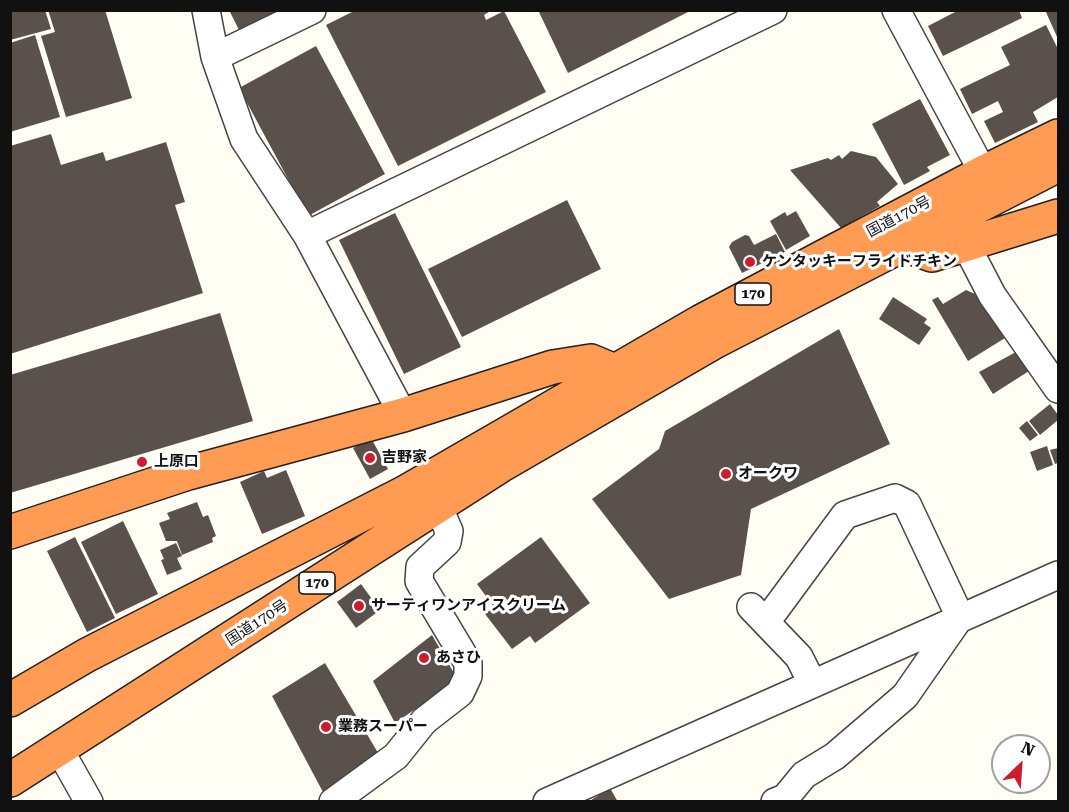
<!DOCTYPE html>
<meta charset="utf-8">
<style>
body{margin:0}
#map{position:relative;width:1069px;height:812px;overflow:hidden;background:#fffdf4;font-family:"Roboto Serif",serif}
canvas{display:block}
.frame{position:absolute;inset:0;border:12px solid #111;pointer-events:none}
.north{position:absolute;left:991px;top:734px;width:60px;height:60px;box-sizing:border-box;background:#fff;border:2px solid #a0a0a0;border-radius:50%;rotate:25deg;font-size:16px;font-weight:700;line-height:24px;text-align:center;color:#111}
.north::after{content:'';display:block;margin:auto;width:21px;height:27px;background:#ce1c2b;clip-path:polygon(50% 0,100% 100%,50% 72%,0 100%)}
</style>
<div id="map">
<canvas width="1069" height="812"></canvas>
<div class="frame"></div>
<div class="north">N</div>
</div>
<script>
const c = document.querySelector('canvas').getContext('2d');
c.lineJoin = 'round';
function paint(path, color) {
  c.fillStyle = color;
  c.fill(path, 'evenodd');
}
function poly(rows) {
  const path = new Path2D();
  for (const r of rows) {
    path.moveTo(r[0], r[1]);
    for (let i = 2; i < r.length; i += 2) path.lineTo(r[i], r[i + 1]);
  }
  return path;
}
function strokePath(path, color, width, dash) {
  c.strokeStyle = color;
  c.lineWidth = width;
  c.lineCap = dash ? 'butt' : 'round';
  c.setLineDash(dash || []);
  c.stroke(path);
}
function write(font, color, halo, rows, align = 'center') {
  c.font = font + ' "Roboto Serif","Noto Sans JP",serif';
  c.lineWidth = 6;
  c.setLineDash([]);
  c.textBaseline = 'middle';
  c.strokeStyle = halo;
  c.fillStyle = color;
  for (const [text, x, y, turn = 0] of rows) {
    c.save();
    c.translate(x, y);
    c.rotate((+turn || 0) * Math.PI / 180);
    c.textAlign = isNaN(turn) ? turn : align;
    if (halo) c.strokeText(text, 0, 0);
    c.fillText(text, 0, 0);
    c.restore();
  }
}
paint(poly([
 [10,10,45,10,51,29,10,40],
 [48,10,105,10,132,98,66,117,41,36,55,32],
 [229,10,291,10,242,36],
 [356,10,492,10,484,15,486,20,504,11,546,92,398,166,326,25],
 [538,10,692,10,568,73],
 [959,10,1019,10,1022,18,943,56,928,26],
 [1045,10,1058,10,1058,39],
 [1046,25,1058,49,1058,97,1033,112,1038,122,995,143,984,121,1003,112,998,101,972,114,960,89,1010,65,1001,47],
 [35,35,60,117,10,132,10,43],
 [316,46,385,174,308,216,239,88],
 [920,99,950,155,927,167,930,171,904,185,872,124],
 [51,134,61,165,103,152,106,161,166,142,185,202,175,205,203,293,10,354,10,146],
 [851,151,876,157,898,184,877,202,880,206,841,228,790,170,828,158,831,160,839,155,842,159],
 [567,200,601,269,462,337,428,269],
 [796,211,810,236,786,250,770,221,785,212,787,216],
 [395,213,461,347,404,374,339,240],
 [776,234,785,252,742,273,729,247,732,242,745,235,749,236,754,245],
 [966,290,980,296,1005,338,968,361,932,300,938,297,943,304],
 [893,297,927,319,924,323,931,328,919,345,879,319],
 [220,313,253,421,10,493,10,375],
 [839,329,890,444,751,509,741,575,669,599,592,499,659,449,665,431],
 [1016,352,1029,371,993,394,979,372],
 [1050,404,1058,415,1058,420,1040,435,1029,421],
 [1027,421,1038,435,1030,441,1019,428],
 [371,438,388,469,370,479,353,448],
 [1047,446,1053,465,1037,471,1030,452],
 [1058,448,1058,463,1055,464,1050,450],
 [286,470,305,516,262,534,240,482,264,471,267,478],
 [197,502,203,517,208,515,216,536,212,538,213,542,182,555,177,541,166,541,159,523,170,519,167,513],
 [123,521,158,594,116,614,81,542],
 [75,537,115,618,87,632,47,551],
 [541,537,590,603,535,643,530,636,512,649,485,614,494,607,477,584],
 [176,543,182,556,177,558,182,569,167,575,161,560,164,559,160,550],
 [361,584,380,610,356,628,337,602],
 [432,635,458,680,395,723,373,681],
 [325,663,381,758,324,794,272,696],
 [610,788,618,802,588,802]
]), '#5b514c');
const minor = poly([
 [206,10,215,57,244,139,307,235,403,415],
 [896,10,992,189],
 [215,57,312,10],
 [307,235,773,10],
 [966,245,992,295,1058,389],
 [751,607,799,657,812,683],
 [766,622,845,515,895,498,907,504,960,617,905,696,835,756,804,775,785,798,775,802],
 [67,763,89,802],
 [333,802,396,756,424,721,460,693,468,676,468,663,419,581,420,567,447,542,449,531,438,506],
 [547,802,1058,575]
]);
const highway = poly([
 [902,244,932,255,1058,216],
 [10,532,188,473,403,415,553,367,591,361,615,371,621,381],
 [10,700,87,655,404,493,700,322,984,172,1058,136],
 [10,780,500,466,716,341,1058,165]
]);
strokePath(minor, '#444', 30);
strokePath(highway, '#222', 36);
strokePath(minor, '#fff', 27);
strokePath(highway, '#ff9b52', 33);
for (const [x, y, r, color] of [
 [750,262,6,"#ce1c2b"],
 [370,458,6,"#ce1c2b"],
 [142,462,6,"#ce1c2b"],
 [726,474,6,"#ce1c2b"],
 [359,606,6,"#ce1c2b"],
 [424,658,6,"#ce1c2b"],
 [326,727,6,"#ce1c2b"]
]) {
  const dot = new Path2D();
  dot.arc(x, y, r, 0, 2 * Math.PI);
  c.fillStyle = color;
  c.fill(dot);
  strokePath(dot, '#fff', 2);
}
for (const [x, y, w] of [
 [753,294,36],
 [317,583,36]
]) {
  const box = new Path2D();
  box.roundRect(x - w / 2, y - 11, w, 22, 4.5);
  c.fillStyle = '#fff';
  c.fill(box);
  strokePath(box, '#111', 1.5);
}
write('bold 14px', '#111', null, [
 ["170",753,294],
 ["170",317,583]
]);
write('15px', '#111', '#fff', [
 ["国道170号",899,217,-28],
 ["国道170号",257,623,-33]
]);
write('bold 15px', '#111', '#fff', [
 ["ケンタッキーフライドチキン",762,262],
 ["吉野家",382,458],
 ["上原口",154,462],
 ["オークワ",738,474],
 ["サーティワンアイスクリーム",371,606],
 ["あさひ",436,658],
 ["業務スーパー",338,727]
], 'left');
</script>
